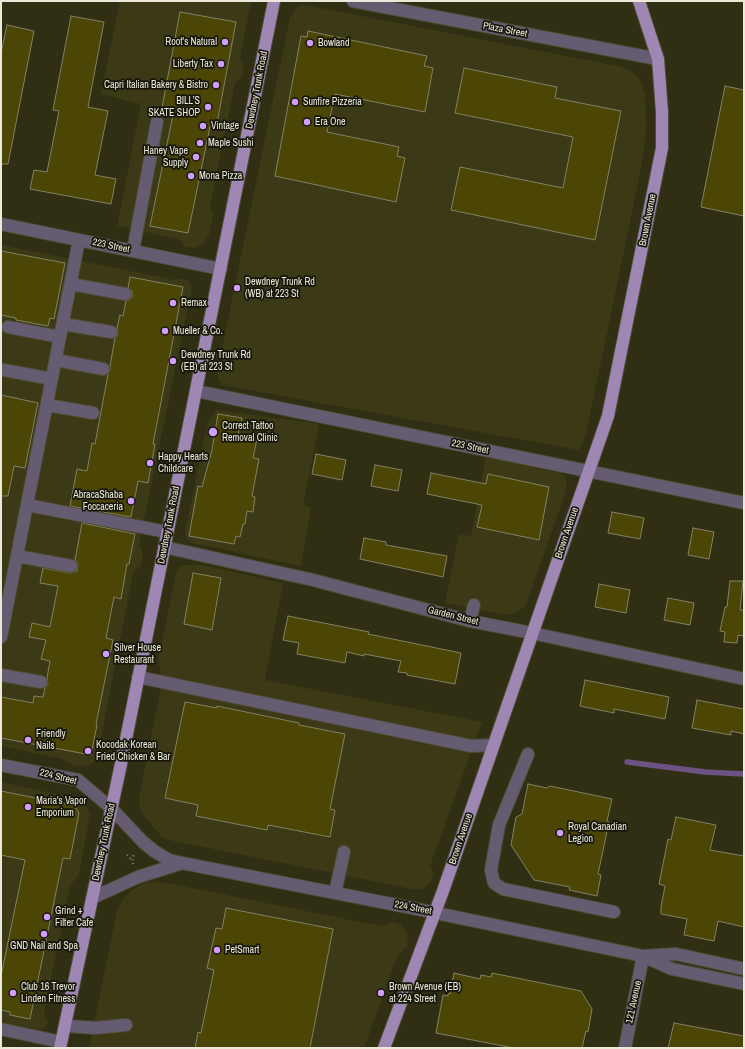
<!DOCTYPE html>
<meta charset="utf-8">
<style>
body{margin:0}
#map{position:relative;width:745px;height:1049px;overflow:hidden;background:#302f14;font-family:"Archivo Narrow",sans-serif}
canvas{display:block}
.frame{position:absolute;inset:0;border:2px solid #ebeada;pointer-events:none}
</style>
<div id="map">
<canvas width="745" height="1049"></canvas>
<div class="frame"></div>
</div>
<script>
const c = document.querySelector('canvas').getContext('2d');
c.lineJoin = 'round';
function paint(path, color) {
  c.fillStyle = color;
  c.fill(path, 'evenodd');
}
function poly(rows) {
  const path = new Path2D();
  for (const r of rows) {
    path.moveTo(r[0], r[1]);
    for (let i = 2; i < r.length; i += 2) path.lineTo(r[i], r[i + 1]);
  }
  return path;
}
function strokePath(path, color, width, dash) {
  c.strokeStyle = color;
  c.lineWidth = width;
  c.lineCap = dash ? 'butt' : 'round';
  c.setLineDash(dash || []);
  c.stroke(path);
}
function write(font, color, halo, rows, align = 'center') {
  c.font = font + ' "Archivo Narrow",sans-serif';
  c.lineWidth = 3.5;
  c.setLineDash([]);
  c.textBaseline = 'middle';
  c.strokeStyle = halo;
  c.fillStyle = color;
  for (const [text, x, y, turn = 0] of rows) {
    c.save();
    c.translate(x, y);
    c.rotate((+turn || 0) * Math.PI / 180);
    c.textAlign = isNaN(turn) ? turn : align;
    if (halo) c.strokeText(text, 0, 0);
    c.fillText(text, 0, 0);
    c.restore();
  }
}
paint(poly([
 [120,1,251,1,240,58,243,66,243,73,240,80,235,82,210,207,213,214,209,235,204,243,196,248,185,247,179,239,117,226,141,104,101,94],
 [301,4,622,67,634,73,640,80,645,93,646,125,645,144,640,174,586,434,579,450,227,386,223,385,218,380,217,373,290,17],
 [1,245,175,280,180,278,189,281,192,287,139,544,143,553,141,566,133,573,97,759,90,765,85,766,76,767,62,759,1,746],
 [217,410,319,424,303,505,311,507,301,566,192,543,187,539,185,532,208,421],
 [486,456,559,473,563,475,567,482,565,494,528,599,524,607,514,614,499,614,445,603,459,534,471,536],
 [182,565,202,565,283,583,265,680,482,722,430,866,433,873,433,877,427,886,421,889,412,889,169,840,163,838,144,816,140,809,139,798,162,683,159,664,159,657,176,573,179,567],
 [1,782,78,799,85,804,90,814,79,874,70,886,44,1013,48,1022,46,1026,42,1030,1,1022],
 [154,882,167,883,380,926,393,922,400,924,404,929,408,936,407,947,397,956,364,1048,89,1048,117,911,123,899,132,890,142,884]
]), '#3b3916');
strokePath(poly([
 [627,762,705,772,744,774]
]), '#6d5383', 5.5);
const building = poly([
 [180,12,236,22,217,123,211,122,188,233,150,226,173,115,161,113,180,12],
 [71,16,104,22,88,107,108,111,95,175,116,179,111,204,30,189,34,170,47,172,59,111,53,110,71,16],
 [7,25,34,31,8,164,1,164,1,53,7,25],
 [308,31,427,56,424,66,433,68,425,112,335,94,327,132,399,147,397,156,405,158,396,202,275,176,301,36,307,37,308,31],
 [464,68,557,87,555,98,621,111,595,240,451,210,460,167,563,188,573,137,455,113,464,68],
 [725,86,744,90,744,216,701,207,725,86],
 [1,251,65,263,54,319,50,318,48,326,16,320,16,318,1,315,1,251],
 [130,277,183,287,153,444,155,444,148,483,138,481,131,517,70,506,77,469,87,471,92,443,95,444,108,374,110,370,110,366,115,338,118,334,117,328,120,315,123,316,126,301,130,299,132,296,132,291,128,288,130,277],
 [1,395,38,403,25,468,14,466,8,496,1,496,1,395],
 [218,414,242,418,238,435,257,439,253,458,259,459,252,496,255,497,253,512,247,511,245,524,243,524,240,537,236,536,234,544,189,536,198,486,202,487,212,450,218,414],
 [316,454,346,460,342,480,312,474,316,454],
 [375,465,402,470,398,491,371,486,375,465],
 [431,473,486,484,488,474,549,487,539,540,477,527,482,505,427,494,431,473],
 [612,512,644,518,640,539,608,533,612,512],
 [82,523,135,534,129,564,127,564,121,599,114,597,106,638,113,640,96,724,97,725,91,755,1,738,1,697,33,703,34,696,43,697,45,688,48,684,47,678,50,661,41,659,46,640,29,637,32,623,50,627,58,586,40,583,43,568,70,573,77,571,78,564,75,560,82,523],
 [693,528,714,532,709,559,688,555,693,528],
 [364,538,386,542,386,545,447,556,443,577,360,559,364,538],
 [193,573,221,578,212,630,184,624,193,573],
 [730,581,743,581,740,610,744,610,744,636,738,635,737,643,724,642,725,632,720,631,725,607,727,607,730,581],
 [599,584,630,590,626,613,595,607,599,584],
 [668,598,694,603,690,625,664,620,668,598],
 [288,616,369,632,368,634,461,653,455,684,407,675,407,673,398,672,401,661,364,654,364,656,347,652,345,663,297,654,299,643,283,640,288,616],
 [585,680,669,697,665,719,614,709,614,713,580,706,585,680],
 [697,700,744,709,744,734,731,731,731,735,692,728,697,700],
 [185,702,217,708,217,706,299,723,299,725,345,734,330,809,335,810,330,837,268,825,267,830,196,816,198,805,165,798,185,702],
 [528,784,547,788,550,786,612,799,607,821,609,822,598,874,601,875,597,896,569,890,570,887,534,880,511,845,516,817,522,814,528,784],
 [1,791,75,806,79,813,70,859,63,858,30,1019,10,1015,10,1012,1,1010,1,976,25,860,1,855,1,791],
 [676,817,716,825,710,850,744,856,744,927,718,921,714,941,684,935,687,919,661,914,661,907,665,886,659,884,668,839,671,840,676,817],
 [226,908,333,929,310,1048,195,1048,198,1032,201,1033,214,970,207,968,213,942,216,928,222,929,226,908],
 [454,973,480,979,481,975,491,977,492,973,581,991,592,1009,588,1032,586,1031,582,1048,514,1048,436,1033,443,995,448,996,448,993,450,994,454,973],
 [674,1023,744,1036,744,1048,668,1048,674,1023]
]);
paint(building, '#4b4605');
strokePath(building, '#828164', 1);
const minor = poly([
 [353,1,658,59],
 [1,224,221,269],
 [133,251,157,122],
 [71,284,125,294],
 [63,324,111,332],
 [8,327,60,337],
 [56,360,103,369],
 [4,370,52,379],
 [196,391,744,503],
 [47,405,93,413],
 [27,505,167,532],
 [164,547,313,580,470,621,532,633,744,679],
 [17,556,71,566],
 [470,621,474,605],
 [1,637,79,240],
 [1,675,41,682],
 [138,677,471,746,493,745],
 [528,754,499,825,491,870,494,883,503,889,614,912],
 [1,765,78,780,111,808,143,842,154,851,169,860,182,863,412,908,643,956,676,954,744,969],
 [335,893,344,852],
 [92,898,138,877,182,863],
 [66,1026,96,1028,126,1025],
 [1,1029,61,1042],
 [625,1048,643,956,672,969,744,984]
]);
const major = poly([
 [60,1048,121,764,274,1],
 [384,1048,443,891,608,416,662,148,662,112,658,59,639,1]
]);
strokePath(minor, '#4e4d34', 14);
strokePath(major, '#4e4d34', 14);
strokePath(poly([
 [127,855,132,860],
 [133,864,132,861,134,854]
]), '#81806a', 2.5, [1, 3]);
strokePath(minor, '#665c71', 12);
strokePath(major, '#9e88b3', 12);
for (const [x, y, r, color] of [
 [225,42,4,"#d19dfe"],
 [310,43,4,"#d19dfe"],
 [221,64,4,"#d19dfe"],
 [216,85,4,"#d19dfe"],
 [295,102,4,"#d19dfe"],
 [208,107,4,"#d19dfe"],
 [307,122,4,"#d19dfe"],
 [203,126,4,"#d19dfe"],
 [200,143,4,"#d19dfe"],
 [196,157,4,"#d19dfe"],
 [191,176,4,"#d19dfe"],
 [237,288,4,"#d19dfe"],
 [173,303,4,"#d19dfe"],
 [165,331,4,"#d19dfe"],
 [173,361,4,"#d19dfe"],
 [213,432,5,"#d19dfe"],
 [150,463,4,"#d19dfe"],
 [131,501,4,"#d19dfe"],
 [106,654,4,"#d19dfe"],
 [28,740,4,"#d19dfe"],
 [88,751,4,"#d19dfe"],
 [28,807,4,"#d19dfe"],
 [560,833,4,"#d19dfe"],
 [47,917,4,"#d19dfe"],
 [44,934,4,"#d19dfe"],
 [217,950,4,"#d19dfe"],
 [13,993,4,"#d19dfe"],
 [381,993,4,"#d19dfe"]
]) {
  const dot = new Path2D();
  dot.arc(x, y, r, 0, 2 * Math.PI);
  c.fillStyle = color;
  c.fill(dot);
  strokePath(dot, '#17160b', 1.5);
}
write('10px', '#ebeada', '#17160b', [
 ["Plaza Street",505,30,11],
 ["Dewdney Trunk Road",257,90,-79],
 ["Brown Avenue",648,220,-79],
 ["223 Street",111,246,12],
 ["223 Street",470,447,12],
 ["Dewdney Trunk Road",169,525,-79],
 ["Brown Avenue",567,533,-71],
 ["Garden Street",453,616,14],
 ["224 Street",58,777,14],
 ["Brown Avenue",461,839,-71],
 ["Dewdney Trunk Road",104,842,-78],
 ["224 Street",413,908,11],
 ["121 Avenue",634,1002,-78]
]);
write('10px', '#ebeada', '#17160b', [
 ["Root's Natural",217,42,"right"],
 ["Bowland",318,43],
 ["Liberty Tax",213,64,"right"],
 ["Capri Italian Bakery & Bistro",208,85,"right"],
 ["BILL’S",200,101,"right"],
 ["SKATE SHOP",200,113,"right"],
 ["Sunfire Pizzeria",303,102],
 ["Era One",315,122],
 ["Vintage",211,126],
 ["Maple Sushi",208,143],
 ["Haney Vape",188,151,"right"],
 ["Supply",188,163,"right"],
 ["Mona Pizza",199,176],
 ["Dewdney Trunk Rd",245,282],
 ["(WB) at 223 St",245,294],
 ["Remax",181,303],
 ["Mueller & Co.",173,331],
 ["Dewdney Trunk Rd",181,355],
 ["(EB) at 223 St",181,367],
 ["Correct Tattoo",222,426],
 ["Removal Clinic",222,438],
 ["Happy Hearts",158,457],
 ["Childcare",158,469],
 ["AbracaShaba",123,495,"right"],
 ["Foccaceria",123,507,"right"],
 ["Silver House",114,648],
 ["Restaurant",114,660],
 ["Friendly",36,734],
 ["Nails",36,746],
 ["Kocodak Korean",96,745],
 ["Fried Chicken & Bar",96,757],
 ["Maria's Vapor",36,801],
 ["Emporium",36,813],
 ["Royal Canadian",568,827],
 ["Legion",568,839],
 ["Grind +",55,911],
 ["Filter Cafe",55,923],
 ["GND Nail and Spa",44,946,"center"],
 ["PetSmart",225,950],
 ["Club 16 Trevor",21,987],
 ["Linden Fitness",21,999],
 ["Brown Avenue (EB)",389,987],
 ["at 224 Street",389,999]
], 'left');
</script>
